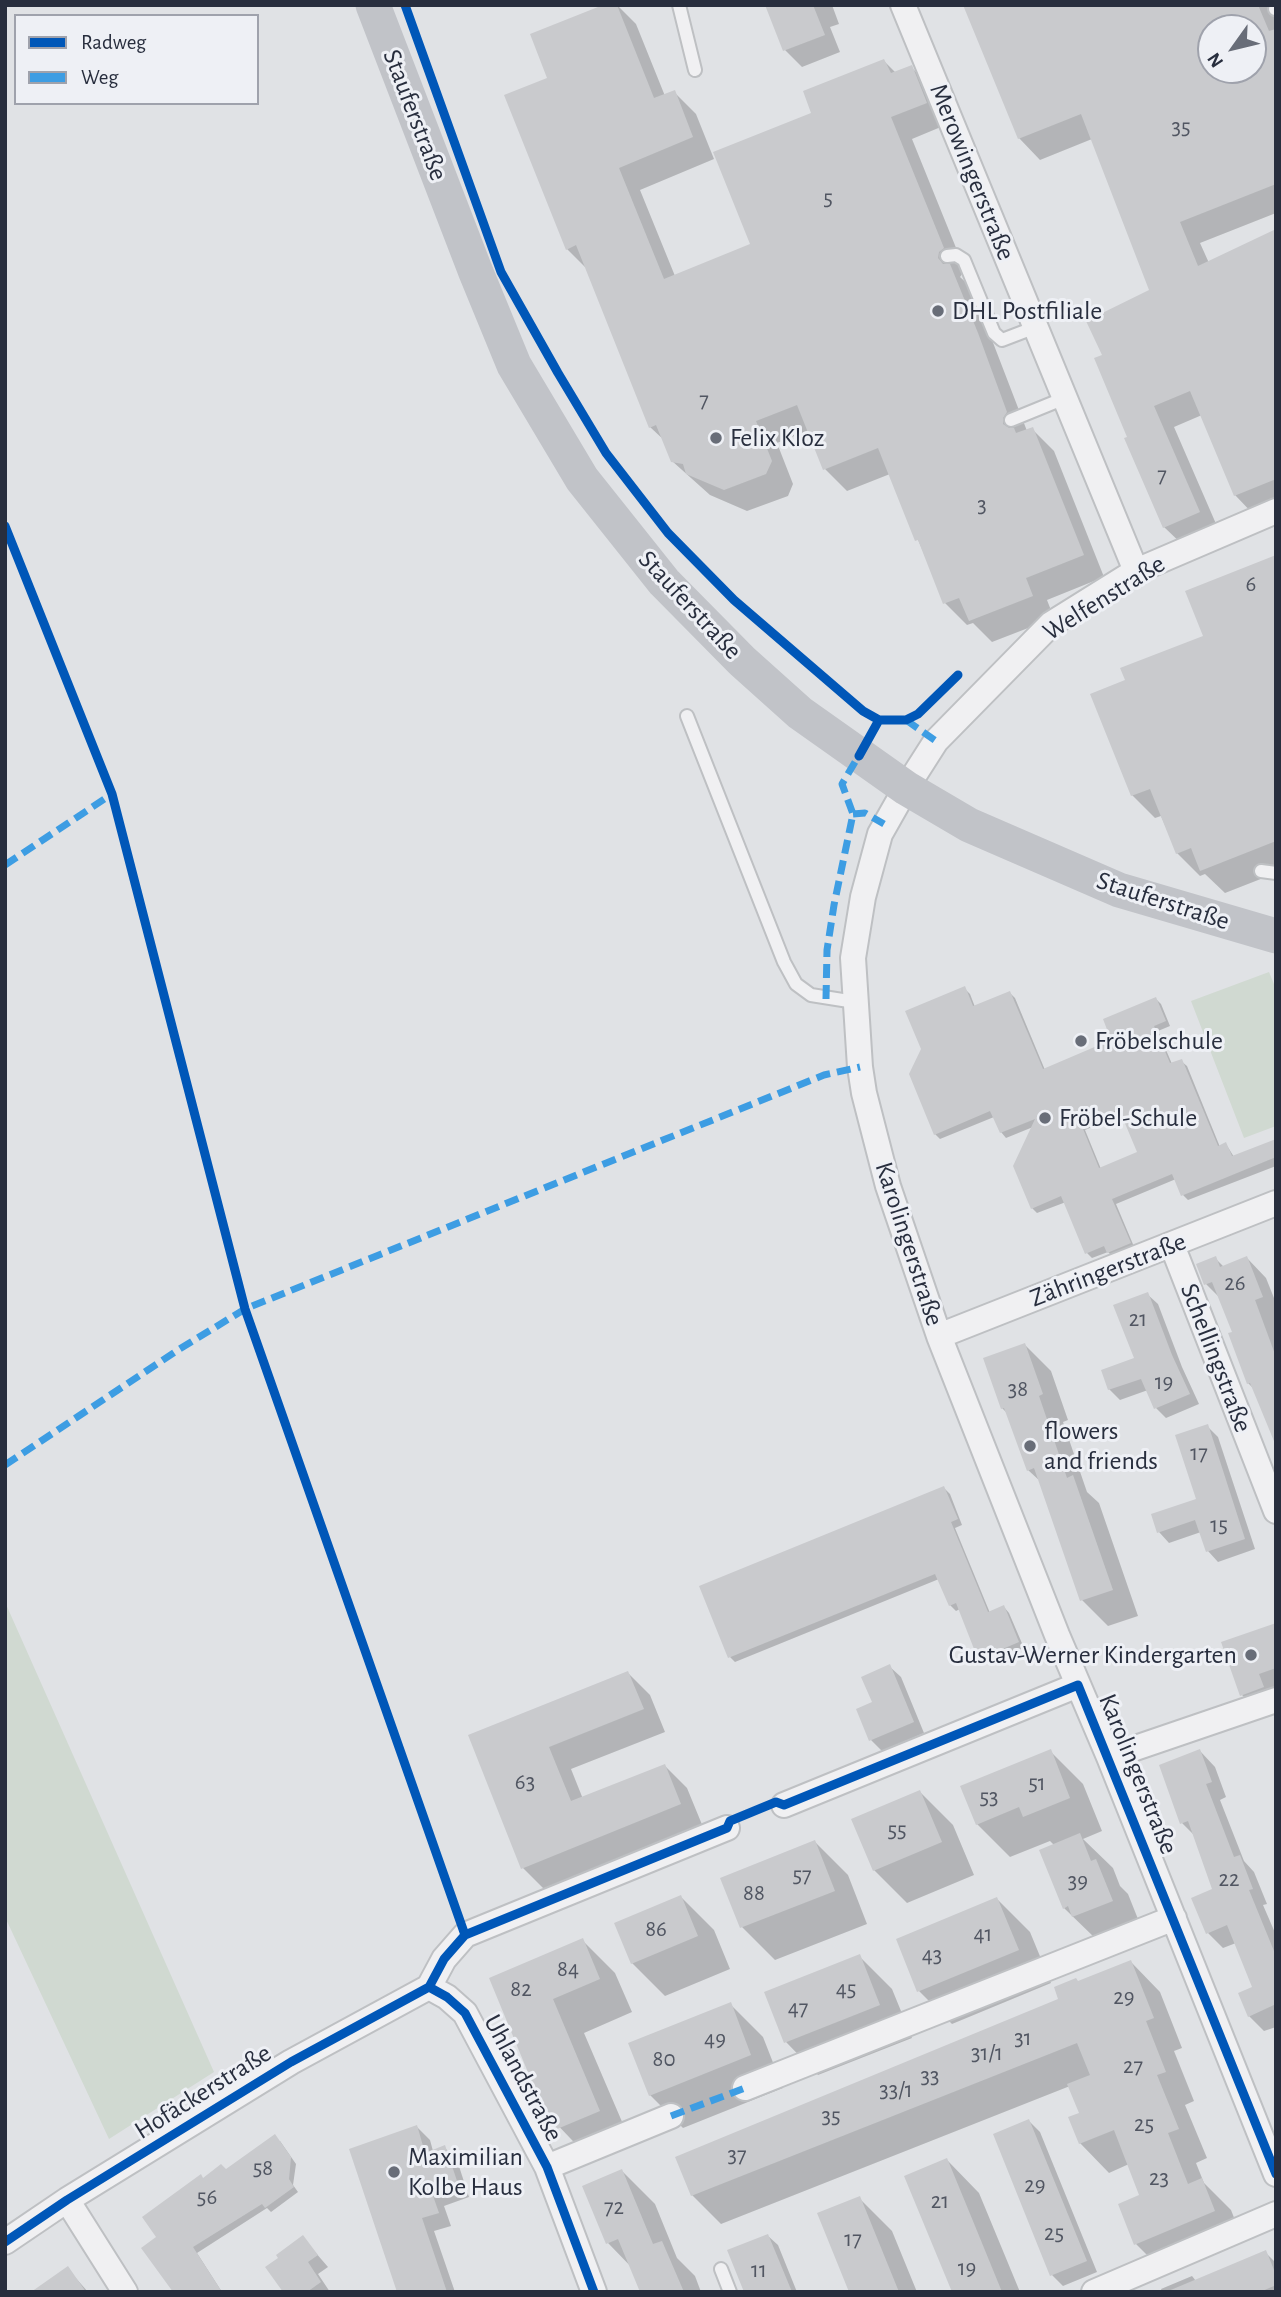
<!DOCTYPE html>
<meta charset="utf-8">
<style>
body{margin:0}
#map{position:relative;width:1281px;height:2297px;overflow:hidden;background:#e0e2e5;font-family:"Alegreya Sans",sans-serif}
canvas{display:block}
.frame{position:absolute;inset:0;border:7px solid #282e3e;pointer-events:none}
.legend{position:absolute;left:14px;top:14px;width:245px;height:91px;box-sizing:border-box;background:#eef0f5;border:2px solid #9fa2ac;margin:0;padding:9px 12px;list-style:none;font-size:21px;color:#282e3e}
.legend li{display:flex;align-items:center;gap:14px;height:35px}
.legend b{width:35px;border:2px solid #9fa2ac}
.north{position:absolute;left:1197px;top:14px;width:70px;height:70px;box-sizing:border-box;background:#eef0f5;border:2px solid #9fa2ac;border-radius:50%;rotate:236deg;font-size:19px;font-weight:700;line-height:28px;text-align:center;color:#282e3e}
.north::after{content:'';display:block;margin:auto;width:24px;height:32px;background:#686d78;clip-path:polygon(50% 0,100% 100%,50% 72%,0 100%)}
</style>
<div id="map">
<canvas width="1281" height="2297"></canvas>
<div class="frame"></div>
<ul class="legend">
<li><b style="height:9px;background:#0057b8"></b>Radweg</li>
<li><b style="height:9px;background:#3d9de3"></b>Weg</li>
</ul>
<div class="north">N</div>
</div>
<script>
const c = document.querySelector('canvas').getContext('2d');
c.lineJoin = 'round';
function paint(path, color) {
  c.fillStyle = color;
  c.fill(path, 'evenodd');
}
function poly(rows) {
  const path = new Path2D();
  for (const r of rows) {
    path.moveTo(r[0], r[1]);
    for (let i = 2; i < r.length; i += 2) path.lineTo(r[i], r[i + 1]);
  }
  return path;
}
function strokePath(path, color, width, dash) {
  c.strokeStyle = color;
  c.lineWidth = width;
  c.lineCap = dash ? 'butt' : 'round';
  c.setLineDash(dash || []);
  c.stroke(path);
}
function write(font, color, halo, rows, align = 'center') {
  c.font = font + ' "Alegreya Sans",sans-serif';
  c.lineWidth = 6;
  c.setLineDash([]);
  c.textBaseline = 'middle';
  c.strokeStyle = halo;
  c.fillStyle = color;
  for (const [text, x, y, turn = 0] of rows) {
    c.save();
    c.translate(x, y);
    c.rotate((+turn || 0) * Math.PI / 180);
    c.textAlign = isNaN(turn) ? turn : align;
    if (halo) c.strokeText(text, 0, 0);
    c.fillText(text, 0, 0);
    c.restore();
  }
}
paint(poly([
 [1269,972,1276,989,1276,1126,1244,1138,1191,1001],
 [5,1602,214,2072,109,2139,5,1917]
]), '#d0d9d1');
paint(poly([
 [607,5,617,5,636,24,665,96,674,92,696,114,714,159,640,190,675,276,752,245,814,114,884,61,896,73,911,67,933,89,948,124,912,139,965,270,960,277,972,288,1027,431,1032,429,1054,451,1104,577,1047,600,1054,618,992,642,973,623,967,625,945,603,890,474,847,491,825,469,809,430,777,443,793,484,788,496,747,511,710,495,672,461,665,441,650,427,587,269,567,249,549,78],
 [767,5,832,5,839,24,830,27,840,52,802,67,785,50],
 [965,5,1269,5,1276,22,1276,213,1200,243,1209,263,1276,231,1276,509,1256,517,1235,495,1202,415,1174,427,1220,533,1186,548,1164,527,1129,438,1104,356,1151,291,1092,139,1040,160,1019,138],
 [1211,28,1253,28,1253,70,1211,70],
 [1276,557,1276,873,1225,893,1205,874,1200,876,1177,853,1161,816,1155,818,1132,795,1127,681,1206,637],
 [964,988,970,994,975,1007,1010,993,1015,998,1045,1070,1114,1041,1156,999,1161,1004,1170,1026,1158,1031,1172,1064,1181,1061,1187,1066,1220,1147,1226,1144,1234,1157,1276,1141,1276,1166,1188,1200,1183,1195,1176,1179,1116,1204,1135,1249,1114,1258,1108,1252,1092,1258,1087,1253,1066,1202,1037,1213,1032,1208,1033,1127,1006,1138,1001,1132,994,1117,940,1139,935,1134],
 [1123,1114,1139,1153,1101,1169,1085,1130],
 [1215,1258,1224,1267,1247,1258,1266,1278,1276,1303,1276,1319,1274,1320,1276,1325,1276,1445,1254,1389,1248,1383,1235,1333,1221,1299,1206,1284],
 [1147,1294,1158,1304,1182,1367,1199,1404,1166,1418,1156,1408,1148,1390,1120,1400,1109,1389,1136,1360],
 [1025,1345,1051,1371,1068,1420,1063,1422,1087,1492,1099,1503,1138,1616,1108,1626,1082,1600,1041,1482,1028,1470,1008,1414,1002,1408],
 [1207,1426,1218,1437,1255,1549,1218,1562,1208,1551,1201,1532,1169,1543,1159,1532,1153,1515,1198,1500],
 [944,1488,950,1494,962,1525,955,1528,990,1613,1004,1607,1009,1613,1024,1648,1000,1657,996,1653,983,1658,978,1653,960,1609,956,1611,950,1605,939,1579,735,1662,730,1657],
 [1276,1624,1276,1691,1259,1712,1242,1695],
 [889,1666,901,1677,924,1733,882,1751,871,1740,874,1703],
 [628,1673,650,1695,665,1732,571,1769,583,1799,665,1766,687,1788,703,1827,545,1890,523,1868,470,1736],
 [1050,1751,1083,1784,1102,1831,1083,1839,1113,1868,1120,1886,1128,1894,1144,1934,1097,1940,1064,1908,1054,1845,1050,1841,1010,1857,977,1824],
 [1200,1751,1215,1767,1226,1797,1220,1800,1244,1861,1254,1872,1267,1904,1263,1905,1276,1935,1276,2027,1264,2031,1249,2016,1254,1987,1236,1943,1223,1948,1208,1933,1215,1890,1196,1837,1182,1823],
 [920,1792,953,1825,974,1875,907,1903,874,1870],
 [815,1842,848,1875,867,1924,775,1960,742,1927],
 [681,1897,714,1930,730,1969,665,1996,632,1963],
 [997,1899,1030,1932,1051,1983,952,2024,919,1991],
 [582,1940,615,1973,632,2012,584,2033,632,2145,592,2161,548,2115,491,1979],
 [859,1956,892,1989,912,2038,818,2075,786,2042],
 [1131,1962,1160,1992,1182,2048,1174,2051,1194,2101,1185,2105,1207,2158,1196,2163,1204,2183,1231,2210,1243,2240,1165,2273,1136,2244,1141,2196,1129,2164,1109,2173,1080,2143,1081,2114,1070,2086,721,2224,692,2195,1061,2000,1079,1983],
 [730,2004,763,2037,783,2088,683,2128,650,2095],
 [1029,2121,1040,2132,1097,2272,1063,2286,1052,2275],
 [417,2127,430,2140,433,2151,444,2147,457,2160,469,2197,444,2206,451,2226,434,2231,455,2292,399,2292],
 [280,2141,296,2164,293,2185,298,2192,271,2212,267,2208,197,2253,222,2292,175,2292,158,2238,204,2180,226,2171],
 [947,2160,979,2193,1020,2292,954,2292],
 [622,2171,655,2204,677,2258,695,2276,701,2292,642,2292,640,2276,608,2243],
 [859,2198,892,2231,917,2292,851,2292],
 [768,2236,778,2245,797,2292,746,2292],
 [303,2238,328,2267,318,2274,330,2292,285,2292],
 [1265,2252,1276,2263,1276,2292,1162,2292,1161,2289,1192,2276,1196,2281],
 [67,2268,88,2292,33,2292]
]), '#0003');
paint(poly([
 [603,5,617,5,654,98,675,90,693,137,619,168,664,279,750,244,713,152,811,113,803,91,884,59,891,73,912,65,927,103,891,117,944,248,939,252,938,258,943,264,950,264,978,333,1007,412,1003,418,1003,424,1009,428,1014,428,1016,433,1033,427,1084,555,1026,578,1033,596,969,621,959,598,943,604,918,540,915,541,878,448,823,470,797,405,756,421,772,461,766,474,724,490,686,474,683,464,671,462,656,425,649,428,576,245,566,250,504,95,547,78,530,34],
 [765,5,813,5,825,35,783,51],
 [963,5,1258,5,1269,31,1276,29,1276,184,1180,222,1198,266,1276,229,1276,479,1234,496,1190,391,1154,406,1200,512,1163,528,1124,438,1127,437,1094,358,1102,355,1086,321,1149,290,1081,114,1018,139],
 [1211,28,1253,28,1253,70,1211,70],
 [1276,555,1276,841,1200,871,1191,848,1176,854,1150,789,1131,796,1090,694,1125,680,1120,668,1203,636,1185,591],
 [965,986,973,1006,1010,991,1043,1069,1111,1040,1103,1019,1156,997,1166,1021,1154,1026,1170,1063,1182,1059,1218,1146,1226,1142,1232,1156,1276,1139,1276,1157,1181,1196,1172,1174,1112,1199,1131,1243,1107,1253,1104,1246,1085,1254,1061,1196,1031,1209,1013,1166,1035,1119,1000,1133,990,1111,934,1135,909,1074,921,1049,905,1011],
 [1119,1109,1137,1152,1099,1168,1081,1124],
 [1216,1256,1220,1267,1247,1256,1263,1297,1255,1300,1276,1357,1276,1446,1250,1383,1247,1384,1228,1333,1232,1332,1212,1282,1204,1285,1196,1264],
 [1148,1292,1172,1355,1190,1394,1154,1409,1141,1379,1108,1390,1101,1370,1134,1358,1113,1305],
 [1025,1343,1043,1394,1039,1396,1067,1478,1073,1475,1113,1590,1080,1601,1034,1468,1027,1471,1004,1408,1001,1409,983,1358],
 [1208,1424,1245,1539,1206,1552,1195,1520,1157,1533,1151,1514,1196,1499,1175,1435],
 [944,1486,958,1519,951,1522,988,1612,1004,1605,1019,1642,993,1653,991,1648,976,1654,956,1603,949,1606,935,1574,728,1658,699,1586],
 [1276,1623,1276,1668,1259,1674,1264,1687,1240,1696,1221,1642],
 [890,1664,914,1722,869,1741,856,1709,872,1702,861,1677],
 [628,1671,644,1709,549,1747,571,1801,665,1764,681,1804,521,1869,468,1735],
 [1051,1749,1070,1798,1023,1817,1019,1807,976,1825,960,1786],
 [1200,1749,1212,1782,1206,1784,1234,1857,1240,1855,1253,1889,1249,1890,1276,1956,1276,2004,1248,2017,1238,1993,1252,1987,1227,1925,1206,1934,1191,1898,1212,1889,1188,1821,1180,1824,1159,1765],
 [920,1790,942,1842,873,1871,851,1819],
 [1080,1833,1091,1861,1096,1859,1113,1901,1072,1917,1068,1906,1063,1909,1039,1850],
 [815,1840,835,1891,740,1928,720,1878],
 [681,1895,698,1936,631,1964,614,1923],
 [997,1897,1019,1950,917,1992,896,1939],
 [583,1938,600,1979,553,1999,600,2111,557,2129,551,2114,546,2116,489,1978],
 [860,1954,880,2005,784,2043,764,1992],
 [1131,1960,1154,2018,1146,2021,1166,2072,1157,2075,1179,2129,1168,2133,1188,2184,1202,2178,1215,2211,1134,2245,1118,2204,1139,2195,1114,2130,1079,2144,1068,2117,1079,2113,1067,2084,1090,2075,1077,2043,691,2196,675,2157,1058,1999,1054,1987,1076,1978,1078,1981],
 [731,2002,751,2055,649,2096,628,2043],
 [1029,2119,1087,2261,1050,2276,993,2134],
 [417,2125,425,2153,445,2145,458,2184,432,2193,439,2213,422,2218,447,2292,397,2292,349,2149],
 [275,2134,291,2157,289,2179,294,2187,265,2208,262,2204,193,2247,222,2292,173,2292,141,2248,156,2237,142,2217,201,2174,203,2178,221,2164,226,2169],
 [947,2158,975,2226,1002,2292,952,2292,904,2176],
 [622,2169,653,2244,662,2241,684,2292,640,2292,618,2239,606,2244,582,2186],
 [860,2196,888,2265,899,2292,849,2292,817,2213],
 [768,2234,792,2292,744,2292,727,2250],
 [303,2235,318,2255,308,2262,321,2282,307,2292,283,2292,265,2267,278,2258,276,2255],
 [1266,2250,1276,2275,1276,2285,1260,2292,1166,2292],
 [68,2266,86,2292,31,2292]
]), '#c9cacd');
const service = poly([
 [679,5,695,70],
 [1275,9,1276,9],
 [947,256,956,255,964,260,994,333,1002,340,1036,327],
 [1011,420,1065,398],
 [687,716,784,962,796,984,811,995,855,1002],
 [1261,871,1276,873],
 [721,2269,730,2292]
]);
const minor = poly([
 [903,5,1136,571],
 [1276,511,1136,571,1051,624,936,741,906,788,880,834,863,897,853,958,860,1067,864,1093,888,1186,939,1336,1057,1635,1109,1757,1276,2174],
 [1172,1245,1276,1511],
 [939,1336,1276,1203],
 [1109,1757,1276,1700],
 [784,1805,1078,1685],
 [429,1987,447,1997,465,2013,547,2167,594,2292],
 [429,1987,444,1959,465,1935,727,1828],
 [745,2088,1174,1918],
 [547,2167,671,2116],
 [67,2200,125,2292],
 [5,2242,67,2200,291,2062,429,1987],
 [1094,2292,1276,2214]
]);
strokePath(service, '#bec0c3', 16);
strokePath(minor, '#bec0c3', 28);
strokePath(service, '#f0f0f2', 12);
strokePath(minor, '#f0f0f2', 24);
strokePath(poly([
 [373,5,475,270,514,365,582,479,664,582,742,661,800,713,906,788,969,825,1119,890,1276,936]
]), '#c1c3c8', 35);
strokePath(poly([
 [906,720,936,741],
 [853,814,865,813,884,824],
 [5,865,112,794],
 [826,999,827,950,834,905,853,814,842,784,861,752],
 [5,1465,178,1350,245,1309,824,1075,860,1067],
 [671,2116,745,2088]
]), '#3d9de3', 7, [14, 7]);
strokePath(poly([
 [405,5,501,272,558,373,606,453,668,533,734,600,863,711,879,720,859,756],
 [5,526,112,794,245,1309,465,1935],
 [879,720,906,720,918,714,958,675],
 [429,1987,444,1959,465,1935,727,1828,730,1821,776,1802,784,1805,1078,1685,1276,2174],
 [429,1987,447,1997,465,2013,547,2167,594,2292],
 [5,2242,67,2200,291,2062,429,1987]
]), '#0057b8', 9);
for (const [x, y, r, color] of [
 [938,311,7,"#686d78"],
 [716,438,7,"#686d78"],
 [1081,1041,7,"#686d78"],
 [1045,1118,7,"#686d78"],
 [1030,1446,7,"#686d78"],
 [1251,1655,7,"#686d78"],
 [394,2172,7,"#686d78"]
]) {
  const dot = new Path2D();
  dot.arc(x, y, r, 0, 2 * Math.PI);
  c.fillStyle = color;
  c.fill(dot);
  strokePath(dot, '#eef0f5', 2.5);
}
write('23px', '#515662', null, [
 ["35",1181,127],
 ["5",828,198],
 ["7",704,400],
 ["7",1162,475],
 ["3",982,505],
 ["6",1251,584],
 ["26",1235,1283],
 ["21",1138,1319],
 ["19",1164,1382],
 ["38",1018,1389],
 ["17",1199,1453],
 ["15",1219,1525],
 ["63",525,1782],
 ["51",1037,1783],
 ["53",989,1797],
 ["55",897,1830],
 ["57",802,1875],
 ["22",1229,1879],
 ["39",1078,1881],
 ["88",754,1893],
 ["86",656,1929],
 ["41",983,1934],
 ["43",932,1955],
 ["84",568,1969],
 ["82",521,1989],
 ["45",846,1989],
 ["29",1124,1997],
 ["47",798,2008],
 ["31",1023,2038],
 ["49",715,2039],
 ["31/1",987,2053],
 ["80",664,2059],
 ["27",1133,2066],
 ["33",930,2076],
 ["33/1",896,2090],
 ["35",831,2116],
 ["25",1144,2124],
 ["37",737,2155],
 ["58",263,2168],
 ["23",1159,2178],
 ["29",1035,2185],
 ["56",207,2197],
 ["21",940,2201],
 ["72",614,2207],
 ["25",1054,2233],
 ["17",853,2239],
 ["19",967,2268],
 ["11",759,2270]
]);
write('26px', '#282e3e', '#eef0f5', [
 ["Stauferstraße",415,115,69],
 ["Merowingerstraße",972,172,68],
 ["Welfenstraße",1104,598,-32],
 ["Stauferstraße",690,605,47],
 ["Stauferstraße",1163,901,18],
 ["Karolingerstraße",909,1244,72],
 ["Zähringerstraße",1108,1270,-21],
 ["Schellingstraße",1216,1358,69],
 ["Karolingerstraße",1138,1774,68],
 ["Uhlandstraße",523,2078,62],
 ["Hofäckerstraße",203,2092,-32]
]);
write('26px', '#282e3e', '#eef0f5', [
 ["DHL Postfiliale",952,311],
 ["Felix Kloz",730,438],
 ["Fröbelschule",1095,1041],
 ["Fröbel-Schule",1059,1118],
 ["flowers",1044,1431],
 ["and friends",1044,1461],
 ["Gustav-Werner Kindergarten",1237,1655,"right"],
 ["Maximilian",408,2157],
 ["Kolbe Haus",408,2187]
], 'left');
</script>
